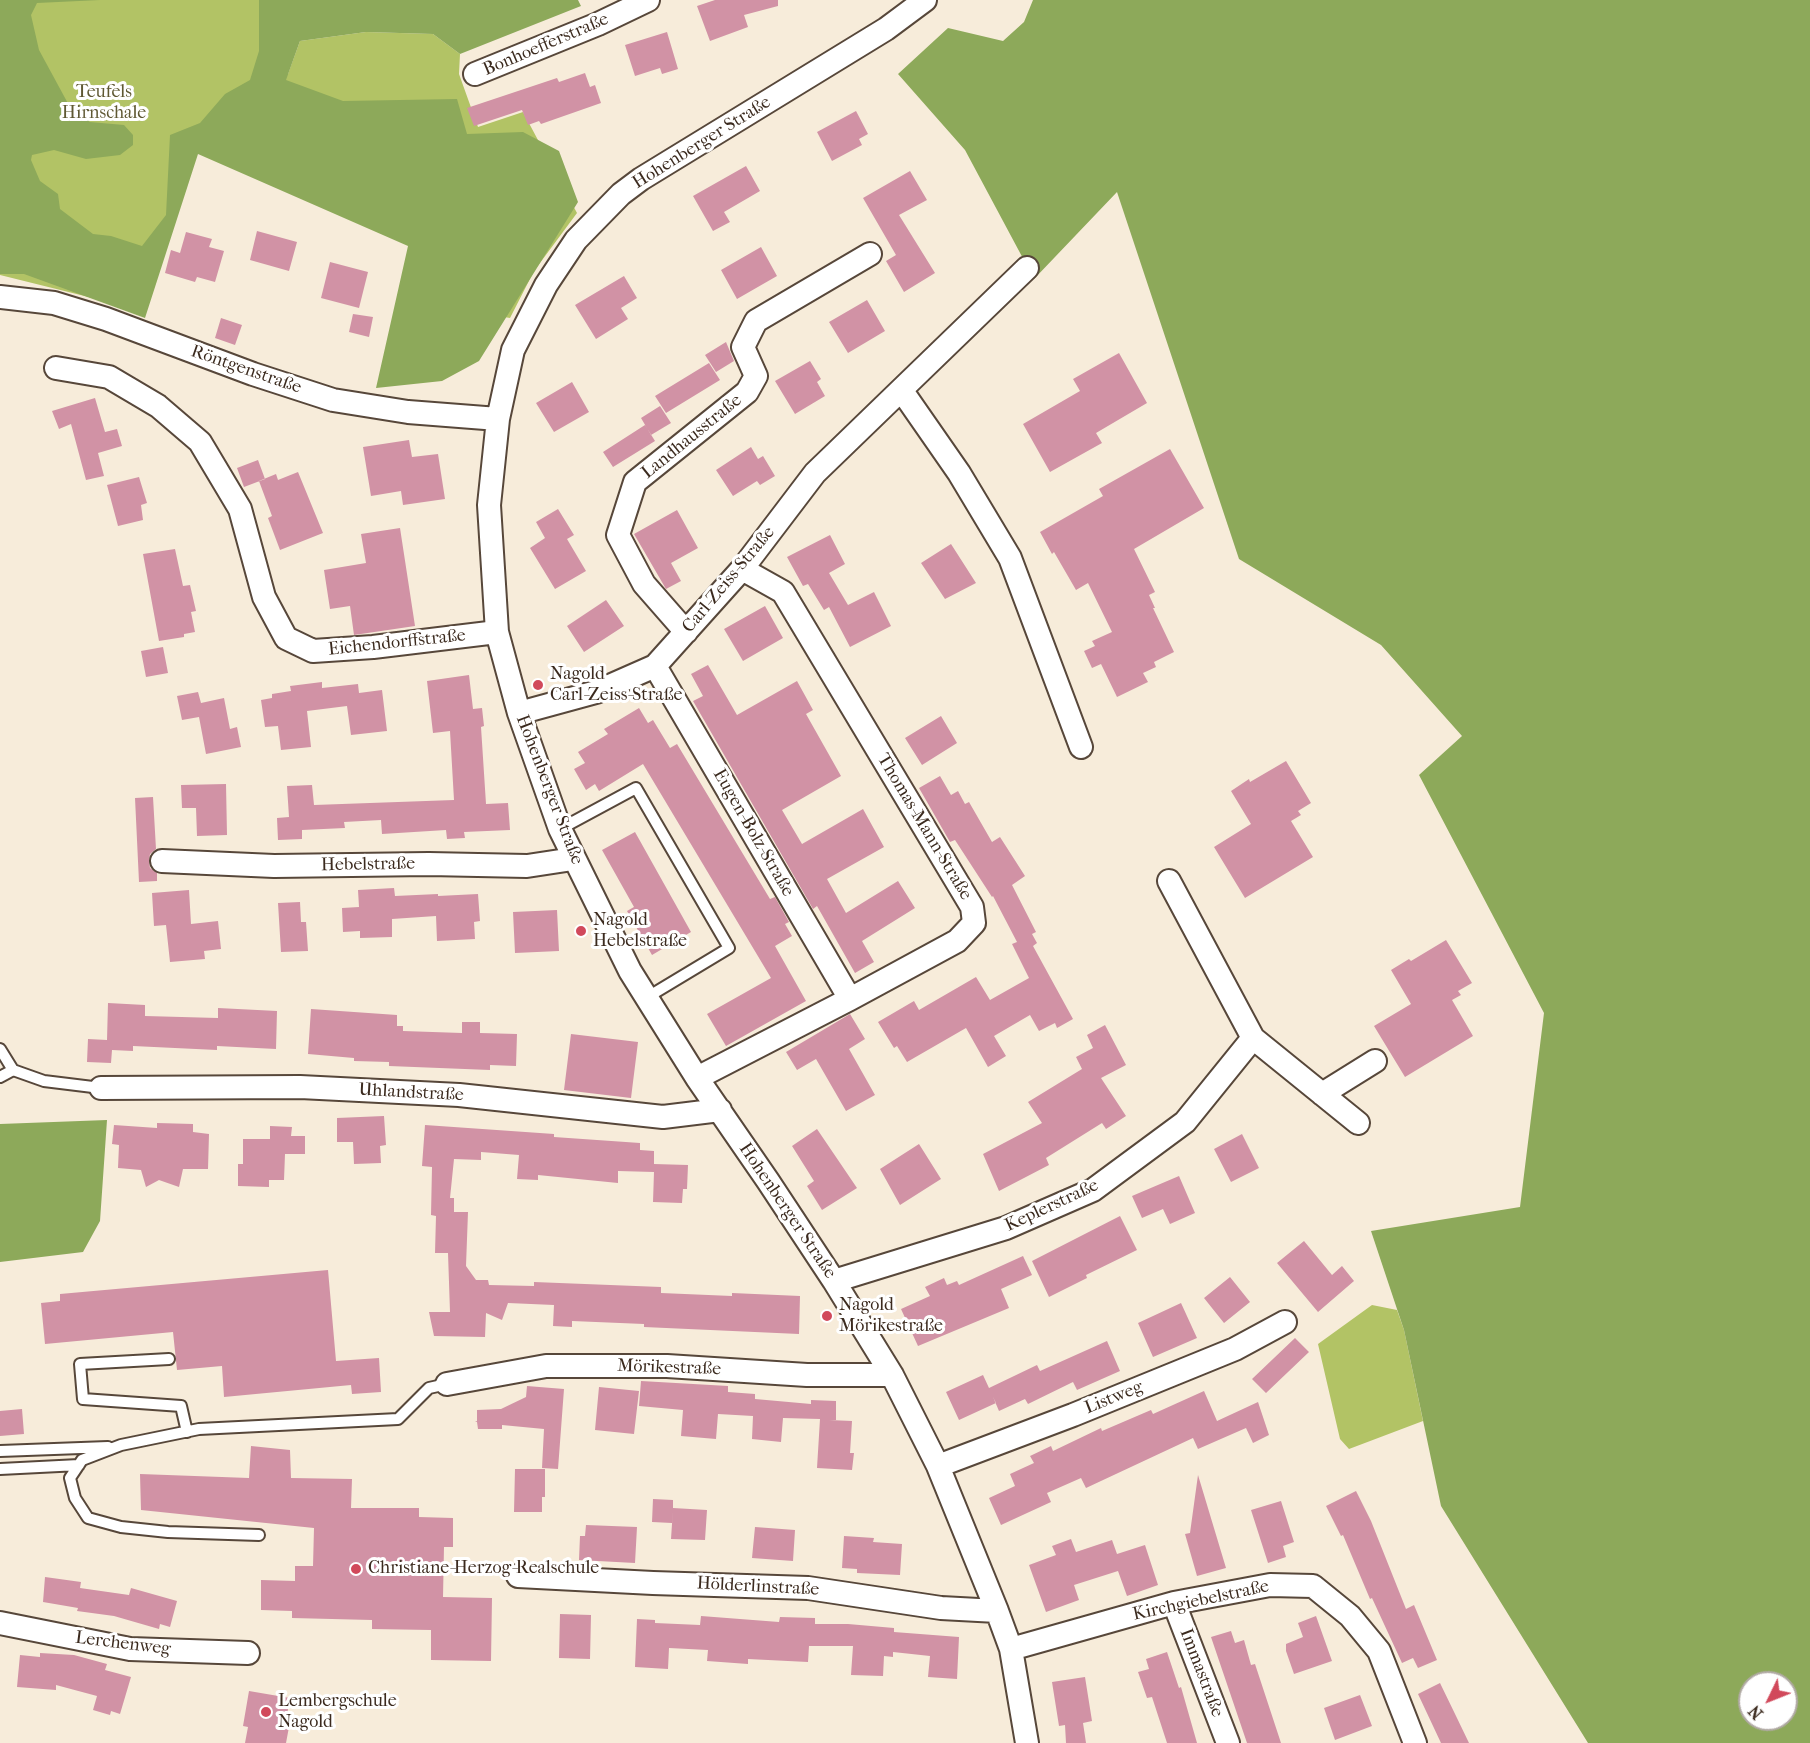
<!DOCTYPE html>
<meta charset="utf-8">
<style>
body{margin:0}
#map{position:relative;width:1810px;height:1743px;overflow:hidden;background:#f7ecda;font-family:"IM FELL French Canon",serif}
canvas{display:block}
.north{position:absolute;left:1738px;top:1671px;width:60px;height:60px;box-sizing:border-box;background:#fff;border:2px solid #b1aaa5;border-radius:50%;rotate:227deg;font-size:16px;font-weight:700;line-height:24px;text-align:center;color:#3b2a1e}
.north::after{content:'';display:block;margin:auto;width:21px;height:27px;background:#d1495b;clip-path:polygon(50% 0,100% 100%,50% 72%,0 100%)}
</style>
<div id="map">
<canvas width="1810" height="1743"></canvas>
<div class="north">N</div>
</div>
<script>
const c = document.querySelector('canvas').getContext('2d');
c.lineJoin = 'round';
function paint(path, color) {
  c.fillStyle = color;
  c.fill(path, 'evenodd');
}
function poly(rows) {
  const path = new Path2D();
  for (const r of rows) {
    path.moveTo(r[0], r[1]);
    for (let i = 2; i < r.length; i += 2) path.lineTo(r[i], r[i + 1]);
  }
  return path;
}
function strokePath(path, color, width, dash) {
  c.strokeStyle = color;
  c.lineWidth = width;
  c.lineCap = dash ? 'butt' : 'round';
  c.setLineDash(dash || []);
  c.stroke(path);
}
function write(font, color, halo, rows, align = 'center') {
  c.font = font + ' "IM FELL French Canon",serif';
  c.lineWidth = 6;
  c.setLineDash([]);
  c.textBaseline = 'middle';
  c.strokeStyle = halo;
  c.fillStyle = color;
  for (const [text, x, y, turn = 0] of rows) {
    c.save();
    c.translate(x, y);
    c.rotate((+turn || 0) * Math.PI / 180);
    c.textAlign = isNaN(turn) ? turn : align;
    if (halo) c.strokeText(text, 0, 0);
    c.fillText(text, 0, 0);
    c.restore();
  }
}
paint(poly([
 [0,0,275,0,288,74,300,41,366,32,433,34,460,54,459,74,478,127,523,112,577,213,534,271,510,318,438,306,412,241,199,148,180,176,145,311,0,275],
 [1372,1305,1397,1310,1404,1330,1423,1421,1349,1449,1340,1439,1318,1344]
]), '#b2c365');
paint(poly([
 [0,0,100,0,37,3,31,15,39,50,71,109,90,122,124,125,133,135,133,145,120,155,86,159,54,150,32,155,31,160,40,181,58,194,60,209,93,234,111,236,142,246,166,215,170,135,200,123,225,94,250,80,259,51,259,0,578,0,581,6,460,54,433,34,366,32,300,41,286,80,343,101,457,99,467,134,523,132,559,151,578,202,479,361,442,381,376,388,408,246,198,154,145,318,24,274,0,274],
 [1033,0,1810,0,1810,1743,1588,1743,1441,1506,1404,1330,1371,1231,1520,1207,1544,1013,1419,775,1462,736,1381,645,1239,559,1117,192,1034,279,965,150,898,74,948,28,1003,41,1024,22],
 [1750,1683,1786,1683,1786,1719,1750,1719],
 [107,1120,100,1221,83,1252,0,1262,0,1124]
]), '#8da95a');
paint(poly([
 [715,0,778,0,778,6,744,15,748,27,710,41,697,6],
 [667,32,678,69,662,74,660,68,635,76,625,45],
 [585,73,590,87,595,85,601,103,541,124,539,121,528,125,522,110,474,126,467,108,557,78,559,82],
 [856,111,868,134,859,139,862,145,832,161,817,132],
 [746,166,760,191,724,212,730,222,713,231,693,196],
 [910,171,927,200,899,215,935,273,904,292,886,261,896,255,863,198],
 [257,231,297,242,289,271,250,260],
 [186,232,212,239,209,247,224,251,215,282,197,277,195,282,165,273,171,250,180,253],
 [761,247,777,276,737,299,721,270],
 [330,262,368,272,359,308,321,298],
 [624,276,637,298,621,308,628,319,596,339,575,305],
 [867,300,885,331,848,353,829,322],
 [353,314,373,317,369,337,349,332],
 [221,318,242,325,235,345,215,338],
 [726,342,734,361,716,372,705,355],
 [1119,353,1147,403,1096,433,1102,443,1050,472,1023,424,1080,391,1073,379],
 [810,361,821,379,817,382,825,396,795,414,775,381],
 [709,363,720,380,666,413,655,396],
 [572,382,589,412,554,432,536,403],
 [95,398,105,432,117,429,122,446,98,453,104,476,86,480,71,424,59,429,52,411],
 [660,406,671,423,651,435,641,418],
 [645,425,655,441,613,467,603,452],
 [409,440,412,457,438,454,445,499,403,505,401,491,371,496,363,447],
 [751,447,758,459,763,456,775,476,760,485,757,481,733,496,716,470],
 [1170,449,1204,508,1134,549,1155,592,1149,595,1155,608,1153,608,1174,652,1154,662,1156,667,1143,673,1148,682,1117,697,1101,664,1092,668,1084,651,1095,646,1092,641,1112,632,1088,583,1076,590,1054,552,1052,554,1040,532,1103,496,1099,489],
 [258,460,265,479,244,487,237,468],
 [298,472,323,533,280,550,268,518,272,516,259,481,276,474,278,480],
 [139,477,147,503,141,505,143,520,118,526,107,485],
 [558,509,574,535,567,539,586,571,555,589,530,548,545,538,536,522],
 [677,510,698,548,671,563,681,581,666,589,634,534],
 [400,528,415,626,354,635,350,606,330,609,324,570,366,563,361,534],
 [830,535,845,564,829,573,848,605,874,592,891,626,850,647,829,607,824,610,808,584,803,586,787,557],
 [951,544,976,583,945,599,921,563],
 [175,549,183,586,190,585,196,611,191,612,195,632,184,634,184,637,159,641,143,554],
 [606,600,624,626,584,652,567,626],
 [765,606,783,638,743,661,724,629],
 [163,647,168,673,146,677,141,651],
 [708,665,737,715,797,681,813,710,806,714,841,776,782,810,802,844,863,809,884,847,827,879,846,913,898,881,915,908,862,941,874,962,855,973,817,906,813,909,693,701,703,696,691,674],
 [469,675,473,709,482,708,484,726,481,727,486,804,508,803,510,830,464,832,465,838,447,839,446,830,382,834,381,820,344,822,345,828,302,830,302,839,278,840,277,818,289,817,287,786,312,785,314,805,454,800,450,731,433,733,427,681],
 [322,682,322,688,358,684,359,693,382,690,387,731,351,735,347,706,307,711,311,747,281,750,278,726,265,727,261,700,272,698,272,694,291,691,290,686],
 [198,692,201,703,224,698,230,729,237,727,241,747,206,754,199,717,182,720,177,696],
 [639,708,648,723,653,720,670,748,677,744,770,899,775,897,789,922,785,924,792,936,775,946,806,1001,726,1046,707,1014,771,978,643,764,599,791,595,784,586,790,574,769,585,763,578,752,608,734,604,729],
 [941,716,957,743,922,765,905,738],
 [1286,761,1311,803,1298,811,1301,815,1291,821,1313,857,1245,898,1214,847,1251,824,1231,791,1249,779,1250,782],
 [940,776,951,795,958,791,965,804,969,802,992,842,1000,837,1025,876,1012,885,1036,932,1032,934,1037,943,1033,946,1073,1019,1057,1028,1055,1023,1039,1031,1030,1015,994,1036,1006,1056,988,1067,966,1028,907,1062,897,1046,894,1048,878,1022,914,1001,919,1010,976,977,990,1000,1029,978,1012,944,1017,942,993,896,992,897,955,840,950,842,919,788],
 [226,784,227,835,197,836,196,808,182,808,181,785],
 [153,797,156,849,150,854,149,861,150,868,157,873,157,881,139,882,135,798],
 [635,832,691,932,652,955,627,911,634,907,602,850],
 [394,888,395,896,438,894,438,896,478,894,480,921,474,922,475,939,437,941,436,916,392,919,392,937,360,938,360,931,343,932,342,908,359,907,358,890],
 [189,890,191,924,218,921,221,949,204,951,205,959,170,962,166,925,154,926,152,893],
 [300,902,301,922,306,922,308,951,281,952,278,903],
 [557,910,559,951,515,953,513,912],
 [1446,940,1472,983,1458,991,1461,995,1452,1000,1473,1036,1405,1077,1374,1026,1411,1004,1391,970,1409,959,1411,961],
 [108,1003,145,1005,145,1016,218,1018,218,1008,277,1011,276,1049,217,1046,217,1050,133,1046,133,1051,112,1050,111,1063,87,1062,88,1039,107,1040],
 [311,1009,397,1015,397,1026,403,1026,403,1031,462,1033,462,1022,480,1022,480,1033,517,1034,516,1066,490,1065,490,1070,389,1066,389,1062,354,1061,354,1058,308,1054],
 [850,1014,865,1039,849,1049,875,1095,846,1111,816,1059,797,1070,786,1052],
 [1105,1025,1126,1065,1101,1078,1126,1116,1106,1129,1102,1123,1046,1158,1049,1165,999,1191,983,1154,1042,1123,1028,1102,1082,1069,1076,1057,1093,1048,1087,1035],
 [571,1034,638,1042,631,1098,564,1090],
 [384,1116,386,1145,380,1146,381,1163,354,1164,353,1142,337,1142,337,1118],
 [157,1123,193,1124,193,1132,209,1134,208,1169,183,1169,179,1187,159,1180,146,1187,141,1170,118,1168,119,1145,112,1144,114,1125,157,1128],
 [425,1125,554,1134,554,1137,640,1143,640,1150,654,1151,654,1164,688,1165,687,1189,683,1189,682,1203,653,1202,654,1172,618,1171,618,1183,538,1175,538,1180,517,1179,519,1155,481,1152,481,1160,454,1159,450,1198,454,1198,454,1212,468,1212,466,1266,476,1280,488,1280,489,1285,534,1286,534,1282,661,1287,661,1293,732,1296,732,1293,800,1296,799,1334,644,1327,644,1324,572,1321,572,1327,553,1326,554,1305,508,1303,502,1320,486,1313,485,1337,434,1336,429,1312,450,1312,448,1253,435,1253,436,1216,431,1215,432,1167,422,1166],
 [270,1126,292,1127,291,1136,305,1136,305,1154,285,1154,284,1180,269,1180,269,1187,238,1186,238,1164,243,1164,243,1139,270,1139],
 [817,1129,857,1188,822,1210,807,1186,814,1181,792,1146],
 [1242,1134,1259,1168,1231,1182,1214,1149],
 [919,1144,941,1179,900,1205,880,1169],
 [1179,1176,1195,1213,1170,1224,1163,1209,1142,1218,1132,1196],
 [1120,1216,1137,1250,1086,1275,1087,1278,1049,1297,1032,1261],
 [1304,1241,1332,1275,1342,1266,1354,1281,1318,1312,1277,1263],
 [1023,1256,1032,1275,1001,1289,1009,1308,918,1346,901,1309,930,1296,925,1287,944,1278,947,1285,957,1281,959,1285],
 [328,1270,336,1361,379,1358,381,1392,352,1394,351,1385,224,1397,222,1366,177,1370,173,1332,45,1344,41,1303,60,1301,60,1294],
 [1230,1277,1250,1302,1224,1323,1204,1298],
 [1181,1303,1197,1338,1153,1357,1138,1323],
 [1295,1338,1309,1352,1266,1393,1252,1379],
 [1107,1341,1120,1371,1077,1390,1073,1382,1028,1404,1025,1399,999,1411,993,1397,996,1403,959,1420,946,1392,983,1375,989,1388,1037,1365,1040,1371],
 [641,1381,728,1386,728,1392,755,1394,755,1399,811,1404,811,1400,836,1401,836,1420,829,1420,852,1421,850,1453,854,1453,852,1470,817,1468,820,1419,783,1418,781,1442,752,1439,753,1416,718,1414,716,1439,681,1436,683,1410,639,1406],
 [527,1386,564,1389,558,1469,542,1468,544,1429,502,1425,502,1429,478,1429,477,1422,475,1422,477,1421,477,1410,501,1409,526,1397],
 [599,1387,639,1391,634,1434,595,1430],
 [1204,1391,1217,1421,1258,1402,1269,1435,1253,1443,1246,1428,1198,1449,1193,1438,1086,1488,1081,1478,1047,1493,1051,1502,1001,1525,989,1498,1015,1486,1010,1474,1034,1463,1030,1456,1051,1446,1053,1451,1101,1428,1102,1431,1151,1410,1153,1414],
 [22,1409,24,1434,0,1436,0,1411],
 [251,1446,290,1450,291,1478,352,1479,351,1508,419,1508,419,1517,453,1518,453,1547,444,1547,443,1597,492,1598,491,1661,431,1660,431,1630,372,1629,372,1620,292,1618,292,1611,261,1610,261,1580,295,1581,295,1566,313,1566,314,1528,141,1510,140,1474,249,1478],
 [515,1469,545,1469,545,1497,542,1497,542,1512,514,1512],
 [1198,1475,1226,1568,1197,1576,1185,1534,1190,1533],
 [1356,1491,1371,1521,1406,1609,1414,1605,1437,1660,1418,1668,1413,1658,1402,1663,1372,1598,1370,1599,1343,1535,1341,1536,1326,1506],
 [653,1499,673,1500,673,1508,707,1510,705,1540,671,1539,673,1509,672,1523,652,1522],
 [1281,1501,1294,1542,1283,1546,1286,1557,1268,1563,1251,1510],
 [586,1525,637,1527,635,1563,579,1560,580,1536,585,1536],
 [755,1527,795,1530,793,1561,752,1558],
 [844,1536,874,1538,873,1542,902,1544,900,1575,857,1573,857,1569,842,1568],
 [1071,1539,1076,1552,1112,1540,1117,1554,1145,1545,1158,1585,1127,1596,1118,1571,1074,1585,1079,1600,1046,1612,1029,1565,1056,1555,1052,1546],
 [45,1577,81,1582,80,1588,129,1595,131,1588,177,1601,170,1627,160,1624,159,1629,114,1616,77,1611,78,1608,43,1602],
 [560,1614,591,1615,590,1659,559,1658],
 [701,1616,779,1622,780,1617,815,1618,815,1624,848,1624,894,1628,894,1632,959,1637,957,1679,928,1677,930,1656,893,1652,893,1657,884,1656,883,1676,851,1675,853,1646,809,1646,808,1662,748,1659,748,1664,707,1661,708,1650,669,1648,668,1669,635,1667,637,1619,655,1620,655,1623,700,1625],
 [1316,1616,1332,1661,1294,1674,1286,1651,1286,1644,1303,1637,1298,1623],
 [1231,1631,1235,1643,1244,1640,1251,1665,1255,1664,1281,1743,1247,1743,1211,1637],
 [1167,1652,1179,1688,1181,1687,1197,1743,1167,1743,1152,1697,1147,1698,1138,1672,1149,1669,1146,1659],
 [40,1653,74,1655,107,1664,105,1670,131,1677,120,1714,111,1711,110,1715,93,1710,97,1696,56,1685,56,1690,17,1687,20,1655,40,1657],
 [1085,1677,1092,1721,1083,1723,1086,1743,1066,1743,1065,1725,1059,1726,1052,1682],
 [1440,1683,1456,1716,1469,1743,1441,1743,1418,1694],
 [249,1691,290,1698,285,1726,289,1727,286,1743,245,1743,248,1727,243,1726],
 [1360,1695,1372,1726,1335,1740,1324,1708]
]), '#d192a5');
const lane = poly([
 [560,829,636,788,729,948,646,998],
 [0,1049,13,1070,44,1081,101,1088],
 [0,1077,13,1070],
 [169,1359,80,1364,83,1399,181,1406,187,1432],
 [0,1451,108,1447],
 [0,1469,79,1465],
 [259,1535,168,1532,121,1527,88,1518,75,1498,70,1478,82,1460,121,1445,199,1429,398,1419,429,1388,447,1384]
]);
const street = poly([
 [925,0,886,29,641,179,621,194,576,240,546,285,513,350,498,419,489,505,497,632,519,713,560,829,630,971,697,1078,768,1181,834,1281,892,1375,938,1466,997,1611,1011,1649,1027,1743],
 [475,74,598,24,648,0],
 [0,297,54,303,106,319,253,374,333,400,408,412,498,419],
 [56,368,109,377,158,406,200,442,240,509,264,597,286,638,313,651,373,647,497,632],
 [902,391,959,473,1010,558,1081,747],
 [686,632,644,584,618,535,635,482,747,392,756,376,743,347,756,321,870,254],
 [655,666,850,999],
 [519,713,596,692,655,666,742,569,815,473,1027,268],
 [162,861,274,866,429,864,527,866,573,859],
 [1169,881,1253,1038,1358,1123],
 [697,1078,850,999,957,941,974,923,972,907,783,592,742,569],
 [101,1088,300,1087,459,1095,663,1117,720,1110],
 [1322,1094,1375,1061],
 [834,1281,1006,1228,1093,1190,1185,1122,1253,1038],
 [447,1384,546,1366,667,1366,807,1375,892,1375],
 [938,1466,1073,1415,1235,1349,1285,1322],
 [518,1576,653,1583,808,1588,941,1608,997,1611],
 [1174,1603,1228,1743],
 [0,1623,130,1649,248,1653],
 [1011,1649,1174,1603,1270,1585,1313,1586,1350,1616,1379,1651,1415,1743]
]);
strokePath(lane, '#57473a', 14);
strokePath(street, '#57473a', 26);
strokePath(lane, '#fff', 10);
strokePath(street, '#fff', 22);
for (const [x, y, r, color] of [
 [538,685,6,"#d1495b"],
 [581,931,6,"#d1495b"],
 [827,1316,6,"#d1495b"],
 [356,1569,6,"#d1495b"],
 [266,1712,6,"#d1495b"]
]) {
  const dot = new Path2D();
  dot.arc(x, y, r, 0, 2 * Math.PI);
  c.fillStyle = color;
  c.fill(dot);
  strokePath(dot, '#fff', 2);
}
write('18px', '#3b2a1e', '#fff', [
 ["Bonhoefferstraße",546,45,-23],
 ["Hohenberger Straße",702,143,-32],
 ["Röntgenstraße",246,370,19],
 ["Landhausstraße",692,437,-39],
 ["Carl-Zeiss-Straße",729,580,-50],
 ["Eichendorffstraße",397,643,-6],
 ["Hohenberger Straße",549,790,69],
 ["Thomas-Mann-Straße",924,827,59],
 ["Eugen-Bolz-Straße",753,833,60],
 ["Hebelstraße",368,865,-1],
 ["Uhlandstraße",411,1093,3],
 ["Keplerstraße",1052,1206,-25],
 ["Hohenberger Straße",787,1211,56],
 ["Mörikestraße",669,1368,2],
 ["Listweg",1114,1398,-22],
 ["Hölderlinstraße",758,1587,3],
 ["Kirchgiebelstraße",1201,1601,-12],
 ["Lerchenweg",123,1644,7],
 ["Immastraße",1201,1673,69]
]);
write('18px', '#5f5833', '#fff', [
 ["Teufels",104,93],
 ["Hirnschale",104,114]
]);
write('18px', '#3b2a1e', '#fff', [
 ["Nagold",550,675],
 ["Carl-Zeiss-Straße",550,696],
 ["Nagold",593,921],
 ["Hebelstraße",593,942],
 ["Nagold",839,1306],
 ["Mörikestraße",839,1327],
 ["Christiane-Herzog-Realschule",368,1569],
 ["Lembergschule",278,1702],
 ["Nagold",278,1723]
], 'left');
</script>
